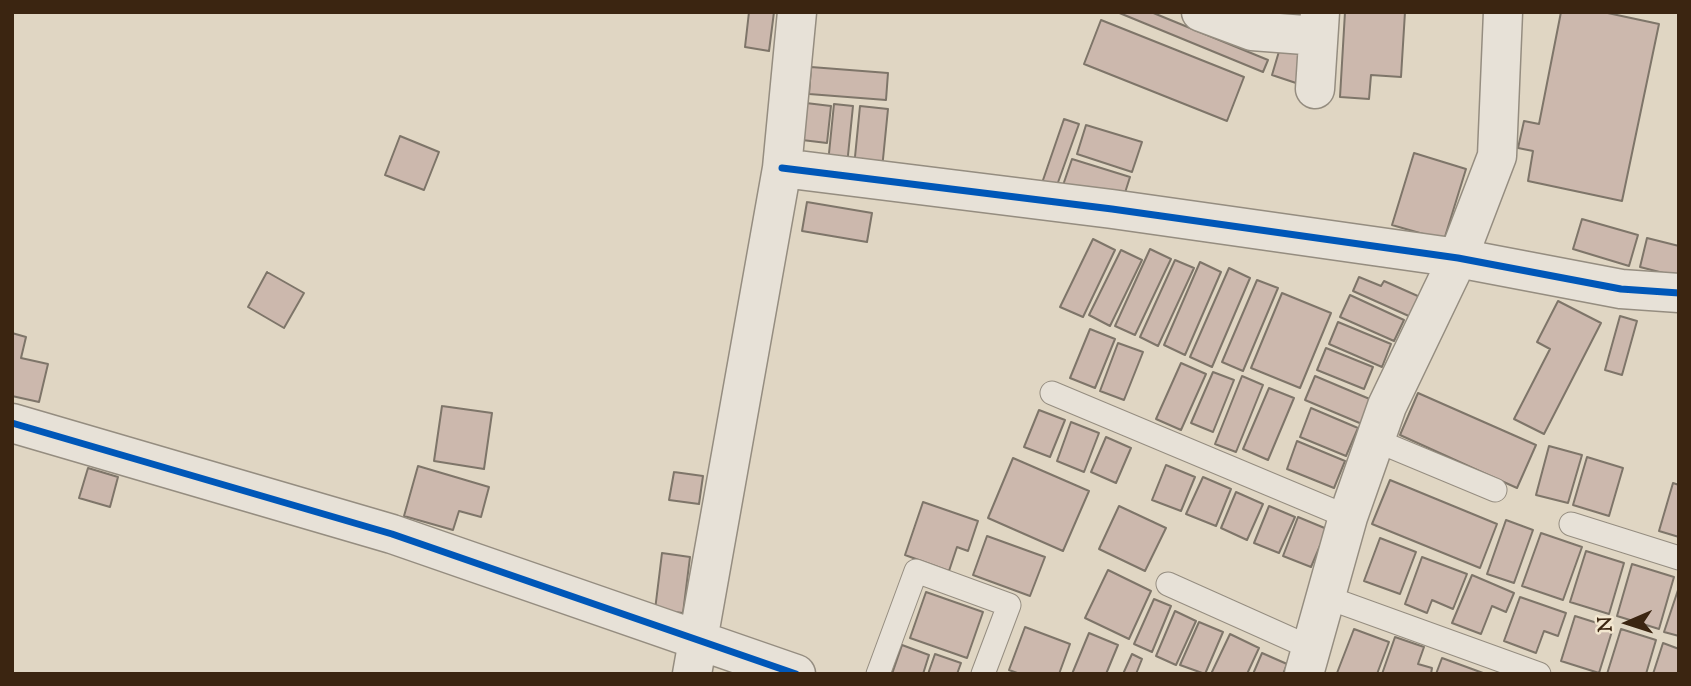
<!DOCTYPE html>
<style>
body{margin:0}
#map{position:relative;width:1691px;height:686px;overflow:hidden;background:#e0d6c3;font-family:"Sorts Mill Goudy",serif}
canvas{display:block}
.frame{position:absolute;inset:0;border:14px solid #3b2511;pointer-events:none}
.north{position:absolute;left:1593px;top:588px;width:70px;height:70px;-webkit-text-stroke:5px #f3e7d0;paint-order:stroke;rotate:267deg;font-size:19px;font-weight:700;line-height:28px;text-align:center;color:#3b2511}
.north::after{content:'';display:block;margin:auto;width:24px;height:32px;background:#3b2511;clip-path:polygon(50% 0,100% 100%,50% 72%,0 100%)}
</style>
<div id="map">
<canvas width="1691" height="686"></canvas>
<div class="frame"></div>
<div class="north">N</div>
</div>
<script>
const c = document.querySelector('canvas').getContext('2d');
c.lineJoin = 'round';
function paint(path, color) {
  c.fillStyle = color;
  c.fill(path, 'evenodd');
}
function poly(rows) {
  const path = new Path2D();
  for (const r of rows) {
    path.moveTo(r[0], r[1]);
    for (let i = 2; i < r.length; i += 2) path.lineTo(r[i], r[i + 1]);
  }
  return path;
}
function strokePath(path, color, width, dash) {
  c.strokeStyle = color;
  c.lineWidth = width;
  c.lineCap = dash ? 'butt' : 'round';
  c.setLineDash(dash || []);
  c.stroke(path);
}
const building = poly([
 [749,12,774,12,769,51,745,47,749,12],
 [1117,12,1151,12,1268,60,1263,72,1117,12],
 [1345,12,1405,12,1401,77,1371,75,1369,99,1340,97,1345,12],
 [1561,12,1603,12,1659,24,1622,201,1528,181,1533,151,1518,148,1524,121,1539,124,1561,12],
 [1101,20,1244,77,1227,121,1084,64,1101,20],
 [1280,48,1305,56,1296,83,1272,75,1280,48],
 [811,67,888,73,886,100,809,94,811,67],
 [806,103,831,106,827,143,802,140,806,103],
 [834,104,853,106,847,165,828,163,834,104],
 [860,106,888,109,882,169,854,167,860,106],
 [1064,119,1079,124,1056,188,1042,183,1064,119],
 [1086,125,1142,142,1132,172,1077,154,1086,125],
 [400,136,439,152,424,190,385,175,400,136],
 [1414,153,1466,169,1444,240,1392,225,1414,153],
 [1072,159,1130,177,1123,199,1060,194,1072,159],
 [807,202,872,213,867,242,802,231,807,202],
 [1582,219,1638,235,1629,266,1573,249,1582,219],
 [1647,238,1679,246,1679,277,1640,267,1647,238],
 [1093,239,1115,250,1083,317,1060,307,1093,239],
 [1150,249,1171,259,1135,335,1115,326,1150,249],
 [1121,250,1142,260,1110,326,1089,315,1121,250],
 [1175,260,1194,268,1158,346,1140,337,1175,260],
 [1200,262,1221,272,1185,355,1164,345,1200,262],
 [1229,268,1250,278,1212,367,1190,357,1229,268],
 [267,272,304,293,284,328,248,307,267,272],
 [1359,277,1381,286,1384,281,1420,297,1411,317,1353,291,1359,277],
 [1257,280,1278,288,1243,371,1222,362,1257,280],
 [1282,293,1331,313,1300,388,1251,368,1282,293],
 [1350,295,1404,320,1394,341,1340,317,1350,295],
 [1558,301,1601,323,1544,434,1514,419,1550,349,1537,342,1558,301],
 [1620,316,1637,321,1622,375,1605,370,1620,316],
 [1338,322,1391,344,1382,367,1329,344,1338,322],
 [1090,329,1115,339,1095,388,1070,378,1090,329],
 [12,333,26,337,21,358,48,364,39,402,12,396,12,333],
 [1118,343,1143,352,1124,400,1100,391,1118,343],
 [1326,348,1373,367,1364,389,1317,370,1326,348],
 [1181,363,1206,374,1181,430,1156,419,1181,363],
 [1213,372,1234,380,1213,432,1191,423,1213,372],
 [1242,376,1263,385,1236,452,1215,444,1242,376],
 [1315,376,1372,400,1362,424,1305,400,1315,376],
 [1269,388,1294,398,1268,460,1243,449,1269,388],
 [1418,393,1536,445,1517,488,1400,435,1418,393],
 [442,406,492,413,484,469,434,461,442,406],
 [1311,408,1358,428,1346,456,1300,437,1311,408],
 [1039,410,1065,420,1050,457,1024,447,1039,410],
 [1071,422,1099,433,1084,472,1057,461,1071,422],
 [1106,437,1131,448,1116,483,1091,472,1106,437],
 [1297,441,1345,461,1334,488,1287,469,1297,441],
 [1549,446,1582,455,1568,503,1536,495,1549,446],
 [1587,457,1623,468,1609,516,1573,505,1587,457],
 [1013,458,1089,491,1063,551,988,518,1013,458],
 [1166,465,1195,477,1181,511,1152,500,1166,465],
 [418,466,489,487,481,517,459,511,453,530,404,516,418,466],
 [88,468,118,477,110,507,79,498,88,468],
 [674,472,703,476,699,504,669,500,674,472],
 [1203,477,1231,489,1216,526,1186,514,1203,477],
 [1390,480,1497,524,1480,568,1372,524,1390,480],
 [1673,483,1679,485,1679,537,1659,531,1673,483],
 [1236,492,1263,504,1247,540,1221,528,1236,492],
 [923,502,978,521,968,551,957,547,949,571,905,555,923,502],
 [1119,506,1166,528,1145,571,1099,549,1119,506],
 [1269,506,1295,517,1279,553,1254,543,1269,506],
 [1298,517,1327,529,1311,567,1283,556,1298,517],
 [1506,520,1533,530,1514,583,1487,574,1506,520],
 [1541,533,1582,547,1563,600,1522,586,1541,533],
 [987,536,1045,557,1030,596,973,575,987,536],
 [1380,538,1416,552,1400,594,1364,581,1380,538],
 [1586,551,1624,563,1609,614,1570,602,1586,551],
 [662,553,690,557,683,613,655,610,662,553],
 [1422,557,1467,574,1453,609,1432,600,1427,613,1405,604,1422,557],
 [1632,564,1674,577,1659,629,1617,616,1632,564],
 [1108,570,1151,591,1129,639,1085,618,1108,570],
 [1472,575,1514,593,1506,612,1492,606,1481,634,1452,623,1472,575],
 [1679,587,1679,636,1664,632,1679,587],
 [926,592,983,612,967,658,910,638,926,592],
 [1520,597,1566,613,1558,636,1544,631,1536,653,1504,641,1520,597],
 [1154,599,1171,606,1152,652,1134,644,1154,599],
 [1175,611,1196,621,1176,665,1156,656,1175,611],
 [1575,616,1613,628,1599,673,1561,661,1575,616],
 [1199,622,1223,632,1205,674,1180,665,1199,622],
 [1025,627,1070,644,1059,674,1020,674,1009,670,1025,627],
 [1354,629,1389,642,1377,674,1337,673,1354,629],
 [1621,629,1656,640,1646,674,1607,674,1621,629],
 [1089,633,1118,645,1106,674,1072,674,1089,633],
 [1230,634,1259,648,1247,674,1211,674,1230,634],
 [1395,637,1424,647,1418,664,1432,668,1431,674,1382,674,1395,637],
 [1663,643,1679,649,1679,674,1653,674,1663,643],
 [902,645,929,655,923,674,892,674,902,645],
 [1262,653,1287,664,1283,674,1253,674,1262,653],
 [935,654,961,663,957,674,928,674,935,654],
 [1132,654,1142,659,1136,674,1123,674,1132,654],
 [1442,658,1483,673,1483,674,1436,674,1442,658]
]);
paint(building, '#ccb8ad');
strokePath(building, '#7e7569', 2);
const lane = poly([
 [1052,393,1348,517],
 [1375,440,1495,490],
 [1571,524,1679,558],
 [1168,584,1311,648],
 [1326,597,1539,674],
 [878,674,916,571,1009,605,983,674]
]);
const street = poly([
 [1201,12,1252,31,1318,36],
 [1315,89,1320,12],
 [782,168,1112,209,1458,258,1621,289,1679,293],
 [12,423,392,534,796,674],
 [692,674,782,168,797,12],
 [1304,674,1348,517,1387,406,1458,258,1497,156,1503,12]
]);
strokePath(lane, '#958d80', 25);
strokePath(street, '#958d80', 41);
strokePath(lane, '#e7e1d7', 23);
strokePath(street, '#e7e1d7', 38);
strokePath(poly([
 [782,168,1112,209,1458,258,1621,289,1679,293],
 [12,423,392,534,796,674]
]), '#0057b8', 7);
</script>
